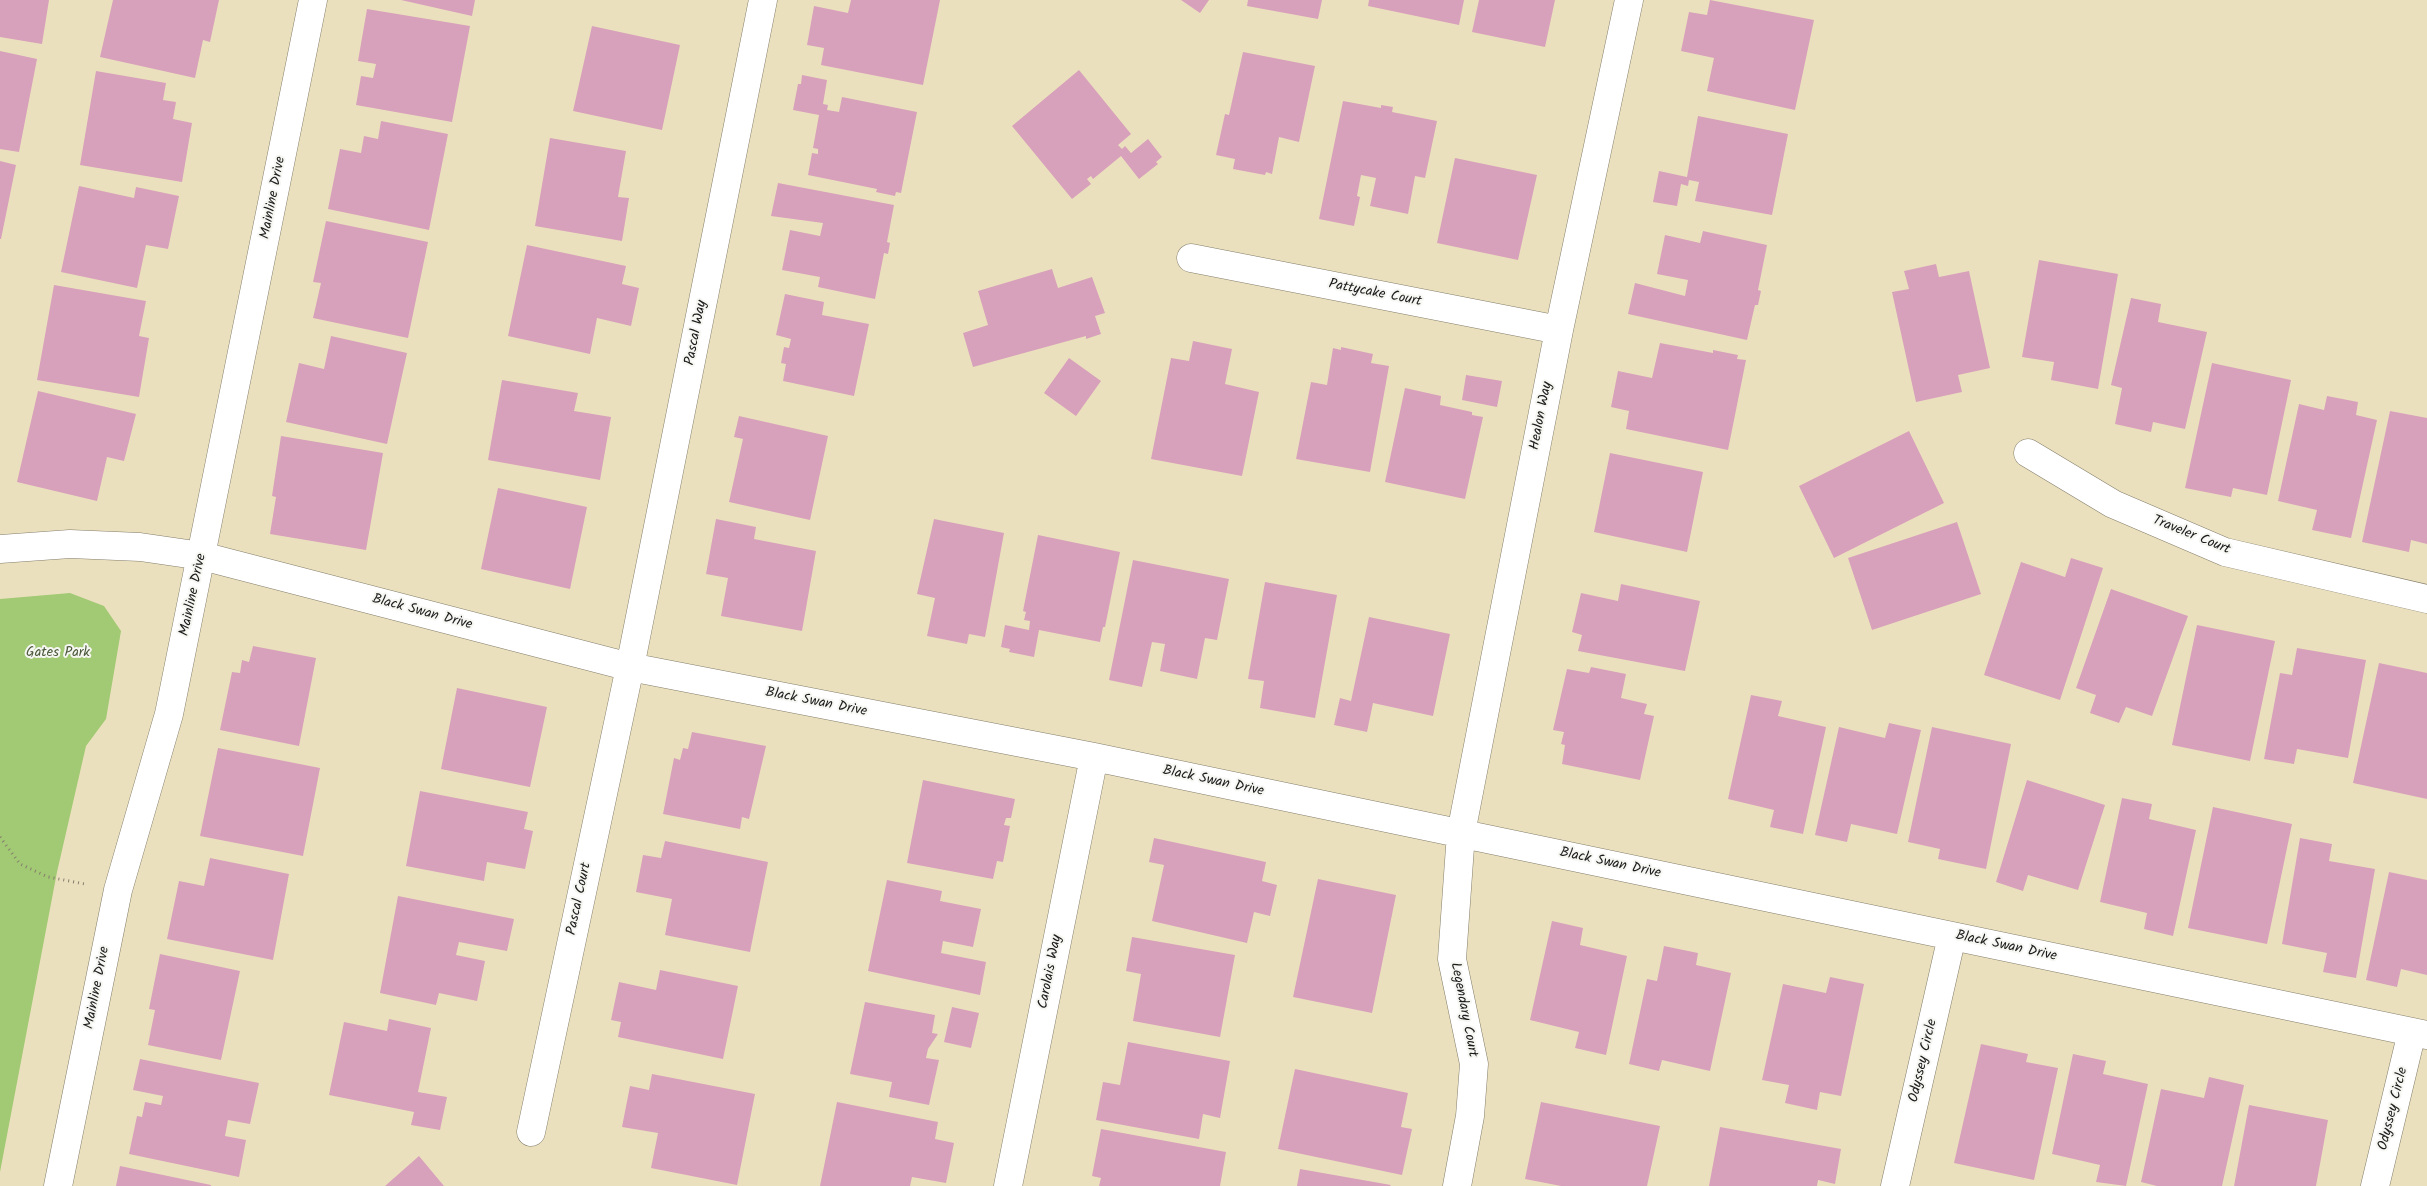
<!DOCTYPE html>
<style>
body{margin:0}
canvas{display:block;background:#ebe0bd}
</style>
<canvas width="2427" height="1186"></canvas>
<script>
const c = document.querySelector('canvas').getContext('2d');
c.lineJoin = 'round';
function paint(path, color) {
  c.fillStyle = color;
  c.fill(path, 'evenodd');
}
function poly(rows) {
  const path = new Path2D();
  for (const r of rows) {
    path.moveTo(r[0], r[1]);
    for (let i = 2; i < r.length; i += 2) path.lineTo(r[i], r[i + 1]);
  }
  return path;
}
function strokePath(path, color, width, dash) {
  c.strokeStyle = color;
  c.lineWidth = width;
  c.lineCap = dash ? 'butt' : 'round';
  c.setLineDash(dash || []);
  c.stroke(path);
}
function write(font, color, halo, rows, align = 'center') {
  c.font = font + ' Kalam,sans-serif';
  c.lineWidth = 4;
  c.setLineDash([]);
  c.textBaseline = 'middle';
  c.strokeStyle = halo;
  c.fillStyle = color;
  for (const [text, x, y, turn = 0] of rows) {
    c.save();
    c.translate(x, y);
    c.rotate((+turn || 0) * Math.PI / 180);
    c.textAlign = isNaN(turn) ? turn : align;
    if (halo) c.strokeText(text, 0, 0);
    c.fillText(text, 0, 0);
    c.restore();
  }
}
paint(poly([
 [70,593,104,606,121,631,106,719,86,746,57,872,0,1172,0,599]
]), '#a2c974');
paint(poly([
 [0,0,49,0,42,44,0,37],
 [113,0,219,0,210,42,203,40,195,78,100,57],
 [401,0,475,0,472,16],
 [851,0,940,0,923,85,821,65,824,48,807,45,814,6,848,13],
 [1181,0,1209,0,1200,13],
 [1248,0,1322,0,1318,19,1247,6],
 [1369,0,1464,0,1459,25,1368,6],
 [1479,0,1555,0,1545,47,1472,32],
 [1710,0,1814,20,1795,110,1707,91,1714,58,1681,51,1689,12,1707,15],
 [367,9,470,26,452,122,356,105,361,76,373,78,376,64,358,61],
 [592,26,680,45,662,130,573,111],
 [0,51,37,59,19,152,0,149],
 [1243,52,1315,66,1299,142,1279,137,1272,174,1266,172,1265,175,1233,169,1235,159,1216,155,1225,114,1229,115],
 [1079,70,1131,134,1118,145,1122,149,1125,146,1131,153,1148,139,1162,157,1156,162,1158,164,1139,179,1121,156,1093,179,1091,176,1087,179,1091,184,1072,199,1012,126],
 [96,71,166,83,163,100,176,102,173,119,192,123,182,182,80,165],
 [802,75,827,80,823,104,828,105,827,110,839,112,842,97,917,112,901,193,896,192,895,196,876,192,877,189,808,175,812,153,818,154,818,149,813,148,819,115,793,110,798,84,801,84],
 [1343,101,1381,108,1381,105,1393,107,1392,112,1437,121,1425,178,1415,176,1408,214,1370,206,1376,178,1361,175,1357,196,1360,197,1354,226,1319,219],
 [1698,116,1788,134,1772,215,1695,201,1699,182,1689,180,1688,186,1681,184,1677,206,1653,202,1659,171,1687,177],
 [381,121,448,134,429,230,328,209,340,149,361,153,364,136,378,139],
 [550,138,626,151,618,197,629,198,622,241,535,226],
 [1455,158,1537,175,1518,260,1437,243],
 [0,161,16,165,1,239,0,239],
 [778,183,894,205,887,242,890,243,888,254,884,253,875,299,818,287,820,277,782,270,790,230,820,236,823,223,771,216],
 [79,186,134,198,136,187,179,196,168,249,146,245,137,288,61,272],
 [326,221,428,242,408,338,313,318,321,283,313,282],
 [1703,231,1767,245,1758,290,1761,291,1758,305,1755,305,1747,340,1628,314,1635,283,1685,296,1688,280,1657,274,1665,235,1700,243],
 [527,245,626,266,622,284,639,288,631,326,597,318,590,354,508,336],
 [2039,260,2118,274,2098,389,2051,380,2054,362,2022,357],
 [1936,264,1939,277,1969,271,1990,368,1958,375,1962,392,1916,402,1892,292,1909,289,1904,271],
 [1052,269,1058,288,1092,277,1105,313,1095,316,1101,334,1086,339,1086,336,973,367,963,333,988,325,978,291],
 [54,285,146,301,139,336,149,338,139,397,37,380],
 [785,294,824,302,822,315,869,324,854,396,783,381,786,364,781,363,784,347,789,348,791,339,776,335],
 [2131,298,2161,304,2158,322,2207,332,2185,429,2153,422,2151,432,2115,424,2122,388,2111,385],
 [331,336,407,353,387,444,286,422,299,363,324,369],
 [1193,341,1232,349,1225,384,1259,392,1242,476,1151,459,1171,358,1189,361],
 [1660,343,1713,353,1713,350,1738,355,1737,359,1746,360,1728,450,1626,429,1629,411,1611,407,1618,371,1652,378],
 [1341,347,1373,354,1371,363,1389,366,1370,472,1296,459,1311,382,1327,385,1333,348,1341,350],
 [1069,358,1101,381,1076,416,1044,393],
 [2212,363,2291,380,2267,495,2233,488,2231,497,2185,488],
 [1466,375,1502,381,1497,407,1462,400],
 [502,380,578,393,574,411,611,417,600,480,488,460],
 [1405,388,1441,396,1440,405,1472,412,1472,415,1483,417,1465,499,1385,482],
 [38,391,136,414,124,461,107,457,97,501,17,482],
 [2327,396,2358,402,2356,415,2377,420,2351,538,2312,530,2317,510,2278,501,2299,404,2324,410],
 [2390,411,2427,418,2427,544,2411,540,2409,552,2362,542],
 [739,416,828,436,810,520,729,502,743,439,734,437],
 [1909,431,1944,503,1834,558,1799,486],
 [281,436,383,453,366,550,270,534,276,497,272,496],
 [1610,453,1703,472,1687,552,1594,532],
 [498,488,587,507,570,589,481,569],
 [716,519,756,527,754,539,816,551,802,631,721,616,728,578,706,574],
 [934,519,1004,533,985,637,969,634,967,644,927,636,935,598,917,594],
 [1957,522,1981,594,1872,630,1848,558],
 [1038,535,1120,552,1105,627,1103,627,1100,642,1039,630,1034,657,1009,652,1010,649,1001,647,1005,625,1029,630,1030,621,1024,620,1026,612,1023,611],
 [2071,558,2103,568,2060,700,1984,675,2021,562,2065,577],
 [1133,560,1229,579,1217,640,1205,638,1197,679,1160,671,1165,644,1152,642,1142,687,1109,680],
 [1265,582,1337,595,1315,718,1260,708,1264,681,1248,679],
 [1621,584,1700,601,1685,671,1578,651,1582,635,1572,632,1581,593,1618,601],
 [2111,589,2188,616,2152,716,2126,707,2119,723,2090,713,2096,695,2076,688],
 [1369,617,1450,634,1433,716,1373,703,1367,732,1334,725,1340,698,1351,701],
 [2197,625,2275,641,2250,761,2172,745],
 [253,646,316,658,299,746,220,730,232,672,240,673,242,660,249,662],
 [2297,648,2366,660,2348,758,2297,749,2294,764,2264,759,2280,673,2292,675],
 [2379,663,2427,673,2427,799,2353,783],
 [1591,667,1626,674,1621,698,1647,704,1644,714,1654,716,1640,780,1562,764,1565,745,1561,744,1564,732,1553,730,1567,669,1589,673],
 [457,688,547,707,530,787,441,769],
 [1751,695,1782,701,1778,716,1826,727,1803,834,1770,827,1774,810,1728,799],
 [1889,723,1921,730,1897,834,1851,824,1847,842,1815,835,1839,727,1885,738],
 [1932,727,2011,744,1986,869,1938,859,1940,849,1908,842],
 [692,732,766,746,749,819,742,817,740,829,663,814,674,758,680,760,683,748,688,749],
 [218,748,320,768,303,856,200,836],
 [923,780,1015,799,1011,818,1006,818,1004,825,1010,826,1003,862,997,861,993,879,907,863],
 [2027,780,2105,805,2078,890,2028,875,2023,891,1996,882],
 [420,791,528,812,524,829,533,831,525,869,487,862,484,881,406,866],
 [2122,798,2152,804,2149,819,2196,830,2173,936,2144,929,2147,913,2100,902],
 [2213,807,2292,824,2267,944,2188,928],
 [1154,838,1266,862,1262,881,1277,885,1270,916,1254,912,1247,943,1152,921,1164,865,1149,862],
 [2300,838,2332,844,2329,861,2375,869,2356,978,2323,972,2327,953,2282,944],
 [665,841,768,862,750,952,665,935,672,899,636,892,643,855,661,858],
 [210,858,289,874,273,960,167,939,179,881,204,886],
 [2389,872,2427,880,2427,975,2401,969,2397,987,2366,980],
 [1318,879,1396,895,1372,1013,1293,997],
 [887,880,942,891,940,901,981,909,973,947,943,941,941,953,986,962,980,995,868,971],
 [398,896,514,919,507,951,459,942,456,955,485,961,477,1001,439,993,436,1005,380,993],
 [1552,921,1583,928,1580,945,1627,956,1606,1055,1575,1048,1579,1032,1530,1020],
 [1132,937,1235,955,1220,1037,1133,1021,1141,974,1126,971],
 [1664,946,1698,953,1696,965,1731,973,1710,1071,1662,1060,1659,1071,1629,1064,1647,979,1657,981],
 [160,954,240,971,221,1060,148,1045,155,1010,149,1009],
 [660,970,738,986,723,1059,618,1037,621,1022,611,1020,619,982,656,990],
 [1830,977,1864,984,1841,1096,1820,1092,1817,1110,1785,1103,1789,1085,1762,1080,1783,984,1826,993],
 [865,1002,935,1015,932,1033,938,1034,928,1049,926,1058,939,1060,929,1105,889,1097,892,1082,850,1074],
 [952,1007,979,1013,971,1048,944,1042],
 [389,1019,431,1028,418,1092,447,1097,440,1130,411,1125,414,1112,329,1095,344,1022,387,1031],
 [1128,1042,1230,1061,1220,1118,1203,1114,1199,1139,1096,1120,1103,1082,1120,1085],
 [1981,1044,2028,1054,2026,1062,2058,1068,2034,1180,1954,1163],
 [2073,1054,2106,1061,2103,1074,2148,1084,2126,1186,2096,1182,2100,1165,2052,1154],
 [140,1059,259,1083,250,1124,228,1120,225,1136,246,1140,239,1177,129,1154,137,1116,142,1117,145,1102,161,1105,163,1096,133,1090],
 [1295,1069,1408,1093,1401,1127,1412,1129,1402,1175,1278,1149],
 [652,1074,755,1094,737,1185,651,1168,658,1133,622,1127,630,1086,649,1090],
 [2209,1077,2244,1085,2222,1186,2157,1186,2141,1182,2161,1089,2204,1098],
 [837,1102,938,1122,935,1139,954,1143,946,1183,912,1177,910,1186,820,1186],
 [1541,1102,1660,1126,1647,1186,1561,1186,1525,1179],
 [2249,1105,2328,1120,2316,1186,2234,1186],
 [1720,1127,1841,1149,1835,1184,1818,1180,1817,1186,1709,1186],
 [1101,1129,1226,1152,1220,1186,1099,1186,1101,1178,1092,1176],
 [419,1156,444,1186,385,1186],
 [120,1166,211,1185,211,1186,116,1186],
 [1300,1169,1391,1185,1390,1186,1297,1186]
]), '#d8a1bb');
const minor = poly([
 [1191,258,1559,330],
 [2028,453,2113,504,2225,552,2427,599],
 [0,549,70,544,140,547,202,556,630,667,1094,757,2427,1035],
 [531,1132,630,667,763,0],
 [1008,1186,1094,757],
 [1457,1186,1470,1116,1474,1064,1452,959,1461,833,1559,330,1629,0],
 [1895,1186,1952,936],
 [2375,1186,2412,1032]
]);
const tertiary = poly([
 [58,1186,118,890,169,714,313,0]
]);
strokePath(minor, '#847e6c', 29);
strokePath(tertiary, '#847e6c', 29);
strokePath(poly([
 [0,837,20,864,48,877,85,884]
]), '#847e6c', 3, [1, 4]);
strokePath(minor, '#fff', 28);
strokePath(tertiary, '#fff', 28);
write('14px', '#1c1c1c', '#f6f6f2', [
 ["Mainline Drive",274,198,-79],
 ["Pattycake Court",1375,294,11],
 ["Pascal Way",697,333,-79],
 ["Healon Way",1542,416,-79],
 ["Traveler Court",2191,536,22],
 ["Mainline Drive",194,595,-78],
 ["Black Swan Drive",422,613,15],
 ["Black Swan Drive",816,703,11],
 ["Black Swan Drive",1213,782,12],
 ["Black Swan Drive",1610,864,12],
 ["Pascal Court",580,899,-78],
 ["Black Swan Drive",2006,947,12],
 ["Carolais Way",1051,972,-79],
 ["Mainline Drive",98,988,-79],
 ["Legendary Court",1463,1010,79],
 ["Odyssey Circle",1924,1061,-77],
 ["Odyssey Circle",2394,1109,-76]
]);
write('14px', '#4b593b', '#f6f6f2', [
 ["Gates Park",58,654]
]);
</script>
